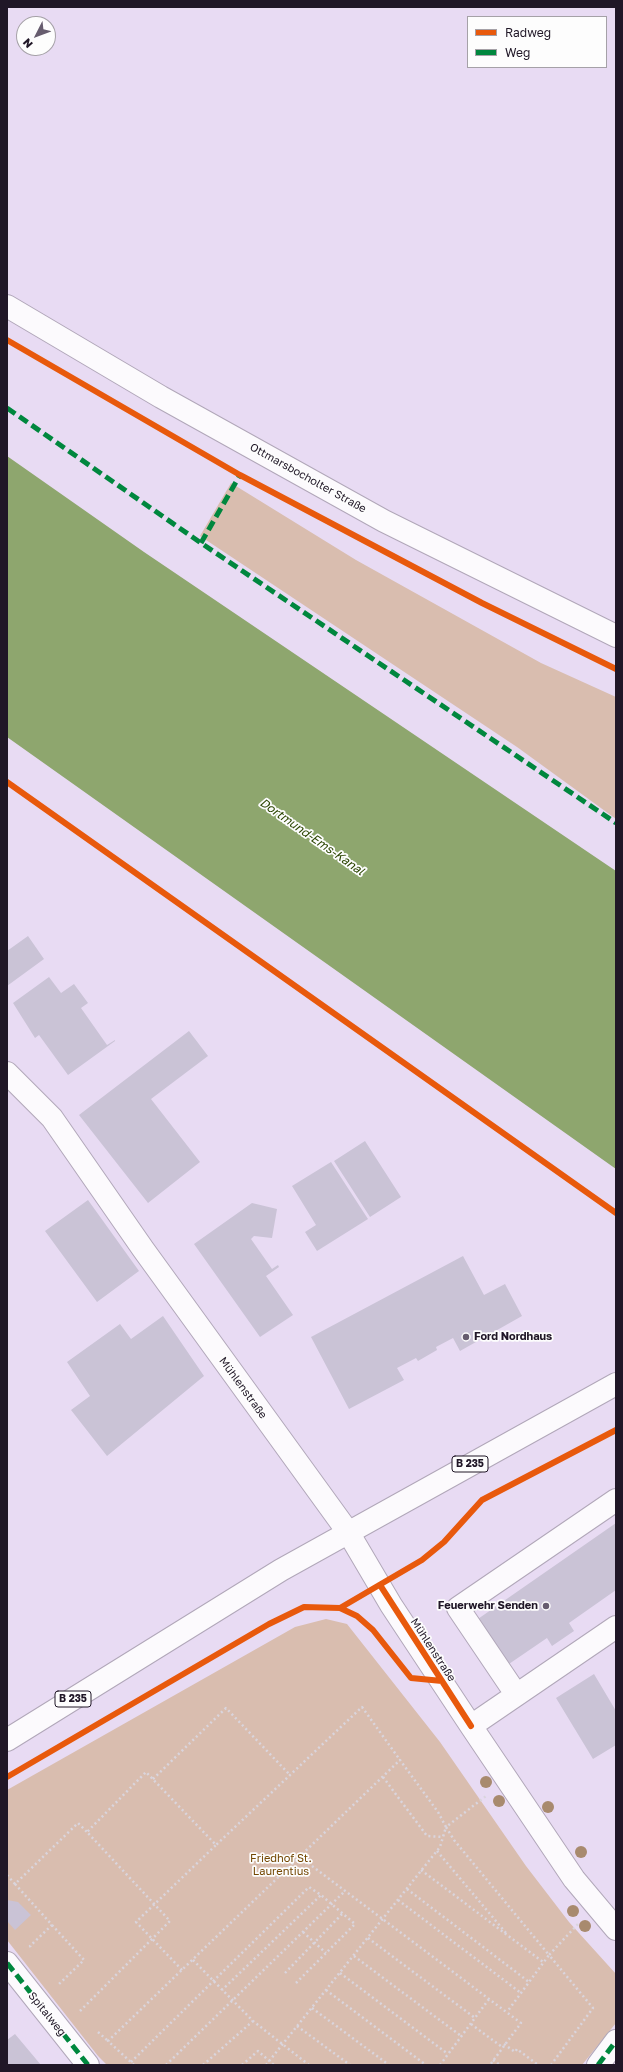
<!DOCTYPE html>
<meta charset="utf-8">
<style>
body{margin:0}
#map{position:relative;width:623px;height:2072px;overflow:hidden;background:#e8dbf3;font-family:"Golos Text",sans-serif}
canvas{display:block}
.frame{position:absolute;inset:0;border:8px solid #201727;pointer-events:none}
.legend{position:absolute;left:467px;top:16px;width:140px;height:52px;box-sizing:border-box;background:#fdfdfd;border:1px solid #a5a1a7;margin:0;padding:5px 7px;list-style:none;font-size:12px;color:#201727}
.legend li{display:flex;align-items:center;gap:8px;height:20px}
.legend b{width:20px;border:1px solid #a5a1a7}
.north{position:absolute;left:16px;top:16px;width:40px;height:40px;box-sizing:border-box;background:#fdfdfd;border:1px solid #a5a1a7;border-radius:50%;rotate:228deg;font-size:11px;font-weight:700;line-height:16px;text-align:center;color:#201727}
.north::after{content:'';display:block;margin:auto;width:14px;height:18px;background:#665c6e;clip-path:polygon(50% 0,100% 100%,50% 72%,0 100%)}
</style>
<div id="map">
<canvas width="623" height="2072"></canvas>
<div class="frame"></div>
<ul class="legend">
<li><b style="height:5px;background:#e8590c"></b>Radweg</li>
<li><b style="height:5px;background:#00873e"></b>Weg</li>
</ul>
<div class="north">N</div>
</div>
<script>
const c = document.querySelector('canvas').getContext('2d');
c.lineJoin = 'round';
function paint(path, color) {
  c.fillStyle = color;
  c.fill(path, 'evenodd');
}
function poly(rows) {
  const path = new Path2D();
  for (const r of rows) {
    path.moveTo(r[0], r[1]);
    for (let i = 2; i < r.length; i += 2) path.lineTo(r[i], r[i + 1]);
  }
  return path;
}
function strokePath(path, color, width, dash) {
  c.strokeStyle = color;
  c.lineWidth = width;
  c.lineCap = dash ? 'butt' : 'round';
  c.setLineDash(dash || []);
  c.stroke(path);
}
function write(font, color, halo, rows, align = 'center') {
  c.font = font + ' "Golos Text",sans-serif';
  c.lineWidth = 3.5;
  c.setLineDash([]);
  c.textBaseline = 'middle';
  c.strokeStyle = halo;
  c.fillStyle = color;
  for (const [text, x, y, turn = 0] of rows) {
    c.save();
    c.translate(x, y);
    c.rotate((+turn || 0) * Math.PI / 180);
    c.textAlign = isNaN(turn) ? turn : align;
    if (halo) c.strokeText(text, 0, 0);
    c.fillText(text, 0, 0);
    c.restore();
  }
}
paint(poly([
 [231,483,356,560,541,663,616,697,616,819,517,747,200,536],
 [326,1619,347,1624,440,1742,526,1866,569,1922,616,1974,616,2023,582,2065,107,2065,98,2056,7,1940,7,1790,295,1627]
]), '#d9bdaf');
paint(poly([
 [7,456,144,552,616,871,616,1169,7,737]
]), '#8ea66e');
paint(poly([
 [28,936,44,959,7,986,7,951],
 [49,977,61,993,74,984,88,1003,81,1008,107,1045,115,1040,115,1041,68,1075,39,1035,35,1038,13,1003],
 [189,1031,208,1056,151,1099,200,1162,148,1203,79,1115],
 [365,1141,401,1197,370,1217,334,1161],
 [331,1162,368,1219,317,1251,305,1232,316,1225,292,1186],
 [88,1200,139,1271,97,1302,45,1231],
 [252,1203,277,1209,272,1238,254,1236,251,1239,272,1269,278,1265,279,1267,266,1276,293,1315,260,1337,194,1244],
 [463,1256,484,1295,505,1284,522,1316,460,1351,453,1338,436,1347,437,1350,418,1361,416,1358,397,1368,404,1380,349,1409,311,1337],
 [163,1316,204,1376,107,1456,71,1410,90,1396,67,1362,120,1324,131,1339],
 [616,1523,616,1590,569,1623,574,1631,552,1646,547,1638,506,1666,475,1621],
 [594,1674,616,1711,616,1745,593,1759,556,1698],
 [7,1900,18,1902,31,1915,15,1930,7,1921],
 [15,2034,41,2065,7,2065,7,2040]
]), '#cac3d6');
const minor = poly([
 [7,1073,52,1118,143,1249,348,1532,391,1605,471,1726,574,1879,616,1929],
 [516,1694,458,1608,616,1500],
 [471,1726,616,1627],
 [7,1963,88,2065],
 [598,2065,616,2041]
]);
const major = poly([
 [7,306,161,397,384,521,616,636],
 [7,1740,281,1570,616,1384]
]);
strokePath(minor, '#b1a7b9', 24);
strokePath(major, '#b1a7b9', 24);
strokePath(poly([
 [383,1777,427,1836,443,1837],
 [153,1779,226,1708,290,1775],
 [437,1851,506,1933],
 [300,1857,521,2023,490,2065],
 [421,1870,543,1962],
 [7,1875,15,1884,78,1823,87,1832],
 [15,1884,52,1925,30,1946,31,1948],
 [407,1889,529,1982],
 [398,1900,521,1993],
 [52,1925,84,1960,58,1985],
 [303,1932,326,1953],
 [368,1938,475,2018],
 [354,1956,461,2036],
 [193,1960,253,2021,309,2065],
 [182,1970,136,1922,216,1845],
 [285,1973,343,1913],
 [340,1973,448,2054],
 [296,1983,355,1924,321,1895],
 [326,1990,426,2065],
 [312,2008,389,2065],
 [80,2011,170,1921,87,1832,146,1772,216,1845,362,1707,400,1760],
 [471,2024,502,2047],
 [297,2026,350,2065],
 [98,2032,108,2041],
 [504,2044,515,2052,517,2049,538,2065],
 [493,2060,500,2065],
 [131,2062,309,1887,321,1895,222,1990],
 [134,2065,108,2041,400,1760,438,1812,446,1827,486,1796],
 [166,2065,345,1891],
 [203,2065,253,2021],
 [242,2065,258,2051,274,2065],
 [266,2065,440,1847,446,1827,454,1840,549,1955,507,2012],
 [440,2065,489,1999],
 [551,2065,593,2008,549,1955,578,1924]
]), '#dad5dd', 2.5, [2, 3]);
strokePath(minor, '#fcfafd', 22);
strokePath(major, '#fcfafd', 22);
strokePath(poly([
 [7,408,201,543,616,823],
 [201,543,240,475],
 [7,1963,88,2065],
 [598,2065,616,2041]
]), '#00873e', 5, [10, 5]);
strokePath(poly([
 [7,340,240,475,482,603,616,669],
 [7,782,616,1213],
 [380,1585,471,1726],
 [340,1608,357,1616,373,1630,411,1678,442,1681],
 [7,1777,269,1624,304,1607,340,1608,422,1560,444,1542,482,1500,616,1430]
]), '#e8590c', 6);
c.fillStyle = '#a88a6e';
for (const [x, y] of [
 [486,1782],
 [499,1801],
 [548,1807],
 [581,1852],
 [573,1911],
 [585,1926]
]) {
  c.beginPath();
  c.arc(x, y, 6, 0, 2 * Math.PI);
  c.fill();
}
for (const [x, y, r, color] of [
 [466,1337,4,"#665c6e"],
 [546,1606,4,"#665c6e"]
]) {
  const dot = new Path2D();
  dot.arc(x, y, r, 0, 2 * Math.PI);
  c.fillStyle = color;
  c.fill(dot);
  strokePath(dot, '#fdfdfd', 1.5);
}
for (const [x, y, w] of [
 [470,1464,36],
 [73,1699,36]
]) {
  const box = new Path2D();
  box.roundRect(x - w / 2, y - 8, w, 16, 3);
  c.fillStyle = '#fdfdfd';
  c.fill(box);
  strokePath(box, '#201727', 1);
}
write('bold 10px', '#201727', null, [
 ["B 235",470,1464],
 ["B 235",73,1699]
]);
write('11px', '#201727', '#fdfdfd', [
 ["Ottmarsbocholter Straße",308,478,29],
 ["Mühlenstraße",243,1388,54],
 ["Mühlenstraße",433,1650,57],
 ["Spitalweg",47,2014,51]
]);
write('bold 11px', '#201727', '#fdfdfd', [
 ["Ford Nordhaus",474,1337],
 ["Feuerwehr Senden",538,1606,"right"]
], 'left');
write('11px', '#734702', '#fdfdfd', [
 ["Friedhof St.",281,1859],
 ["Laurentius",281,1872]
]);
write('italic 12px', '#2b4501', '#fdfdfd', [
 ["Dortmund-Ems-Kanal",312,837,35]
]);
</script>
